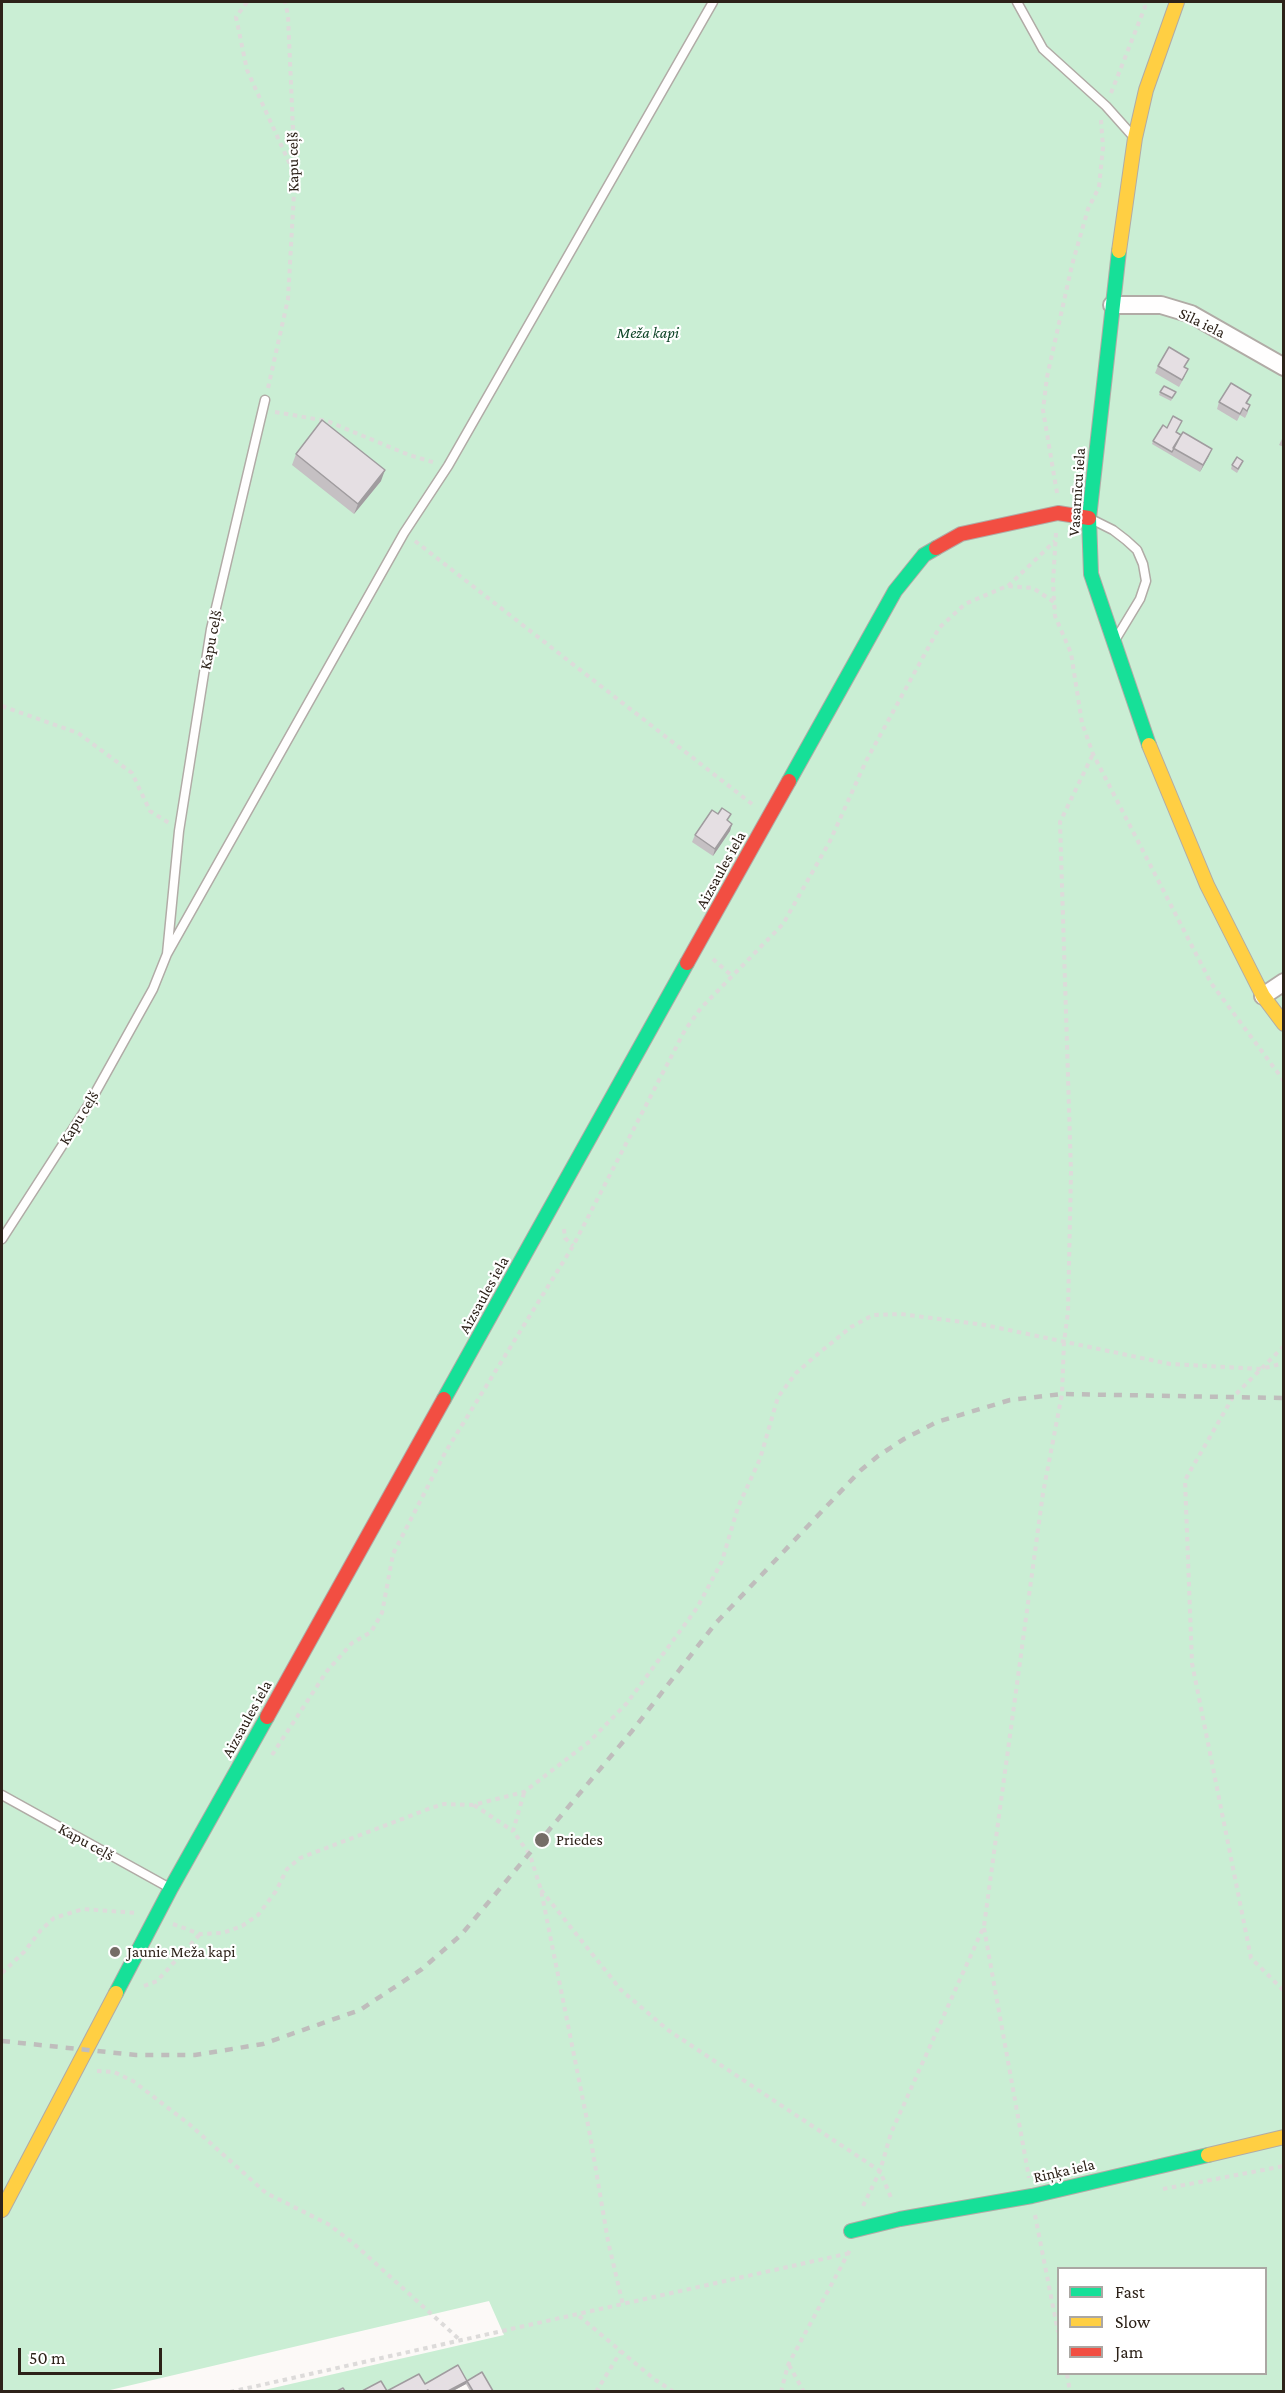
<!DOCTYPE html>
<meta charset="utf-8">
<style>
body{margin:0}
#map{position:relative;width:1285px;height:2393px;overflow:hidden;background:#fcf9f7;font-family:"Crimson Pro",serif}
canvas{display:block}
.frame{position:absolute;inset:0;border:3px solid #2d2219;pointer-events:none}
.legend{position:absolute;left:1057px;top:2267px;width:210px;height:108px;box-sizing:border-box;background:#fff;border:2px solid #aba7a3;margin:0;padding:8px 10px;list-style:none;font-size:18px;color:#2d2219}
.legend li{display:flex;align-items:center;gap:12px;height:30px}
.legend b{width:30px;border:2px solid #aba7a3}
.scale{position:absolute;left:18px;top:2348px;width:144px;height:27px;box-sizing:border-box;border:3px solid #2d2219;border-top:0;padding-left:8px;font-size:18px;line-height:21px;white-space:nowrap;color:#2d2219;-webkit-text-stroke:4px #fff;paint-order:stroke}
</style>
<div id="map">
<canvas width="1285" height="2393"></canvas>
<div class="frame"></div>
<ul class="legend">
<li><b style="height:8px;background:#16e098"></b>Fast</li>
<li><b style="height:8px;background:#ffcf43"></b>Slow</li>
<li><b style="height:8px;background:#f24e42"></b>Jam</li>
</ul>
<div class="scale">50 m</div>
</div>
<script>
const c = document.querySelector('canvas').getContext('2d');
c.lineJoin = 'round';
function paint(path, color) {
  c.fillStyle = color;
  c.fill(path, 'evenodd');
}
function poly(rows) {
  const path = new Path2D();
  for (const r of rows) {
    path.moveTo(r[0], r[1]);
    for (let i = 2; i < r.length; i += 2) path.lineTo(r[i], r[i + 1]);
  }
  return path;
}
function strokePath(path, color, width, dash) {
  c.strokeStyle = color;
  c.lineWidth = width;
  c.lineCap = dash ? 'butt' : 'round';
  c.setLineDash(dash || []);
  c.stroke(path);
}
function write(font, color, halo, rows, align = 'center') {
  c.font = font + ' "Crimson Pro",serif';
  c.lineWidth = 4.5;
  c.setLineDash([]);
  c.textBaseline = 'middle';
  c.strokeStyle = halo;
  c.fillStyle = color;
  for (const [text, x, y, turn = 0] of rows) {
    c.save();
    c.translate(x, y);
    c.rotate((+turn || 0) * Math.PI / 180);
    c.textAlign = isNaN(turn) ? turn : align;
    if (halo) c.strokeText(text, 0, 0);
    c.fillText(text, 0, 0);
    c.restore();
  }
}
paint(poly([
 [2,2,1283,2,1283,2391,490,2392,466,2384,392,2391,260,2391,504,2335,489,2301,106,2391,2,2392],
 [1058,2268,1266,2268,1266,2374,1058,2374]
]), '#caeed4');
const lane = poly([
 [1017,2,1043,49,1106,106,1131,134],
 [1091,519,1113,530,1126,540,1137,550,1143,564,1146,581,1140,599,1117,637],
 [167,954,404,533,448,466,713,2],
 [2,1239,89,1104,153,989,167,954,179,831,211,629,265,400],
 [2,1795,168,1887]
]);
const street = poly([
 [1112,305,1161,305,1191,314,1284,367],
 [1263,996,1284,982]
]);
const fast = poly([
 [1119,251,1089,518,1091,574,1149,745],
 [789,781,895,591,924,555,936,548],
 [444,1399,687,963],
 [116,1993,171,1888,267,1717],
 [851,2231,900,2219,1032,2196,1208,2155]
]);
const slow = poly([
 [1119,251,1135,138,1146,90,1177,2],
 [1149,745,1207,885,1263,996,1284,1024],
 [1208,2155,1284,2137],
 [2,2210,116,1993]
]);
const jam = poly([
 [936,548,961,534,1058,513,1089,518],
 [687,963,789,781],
 [267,1717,444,1399]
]);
strokePath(lane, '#b1aba6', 11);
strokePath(street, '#b1aba6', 20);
strokePath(fast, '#b1aba6', 16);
strokePath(slow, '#b1aba6', 16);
strokePath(jam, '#b1aba6', 16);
strokePath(poly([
 [247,2,236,17,247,70,293,171],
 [1111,93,1145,7,1144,2],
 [268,388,288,299,295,175,288,15,285,2],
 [275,412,327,421,409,455,436,463],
 [1057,493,1043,410,1047,377,1072,265,1088,209,1099,187,1103,147,1101,120],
 [1056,533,1053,583,1055,616,1071,653,1082,723,1093,754,1211,983,1284,1081],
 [415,541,752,804],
 [1008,586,1055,541],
 [2,706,78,733,132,773,150,811,169,823],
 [713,959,732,976],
 [564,1229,565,1238,573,1246],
 [1284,1346,1233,1397,1185,1480,1192,1663,1251,1958,1284,1991],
 [272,1755,327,1671,352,1643,371,1632,382,1613,393,1554,446,1451,573,1246,685,1030,701,1008,783,924,830,841,866,761,939,628,965,604,1007,586,1033,588,1054,602],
 [524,1793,513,1831,530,1855,541,1890,590,2135,608,2241,623,2305],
 [474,1805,513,1831],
 [541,1890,621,1990,668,2030,880,2171,892,2200],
 [173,1924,200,1934,223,1933,242,1926,258,1915,276,1891,287,1869,300,1858,431,1808,444,1804,473,1805,524,1792,590,1741,627,1703,697,1608,722,1561,738,1507,760,1459,778,1397,796,1373,819,1353,851,1327,873,1315,901,1314,985,1325,1170,1364,1261,1369,1284,1363],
 [984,1928,1029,2178],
 [2,1973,24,1952,41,1930,54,1918,83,1909,137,1913],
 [144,1986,157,1981,200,1934],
 [97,2071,114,2072,133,2081,189,2124,266,2193,328,2224,352,2242,460,2340],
 [1163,2189,1284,2166],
 [863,2206,880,2171,891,2133,984,1926,1043,1493,1062,1394,1064,1342,1068,1312,1071,1172,1060,822,1093,754],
 [1035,2215,1058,2332],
 [579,2316,654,2379,674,2392],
 [789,2365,804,2392],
 [1067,2374,1070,2392],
 [230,2392,850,2253],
 [596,2392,621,2351],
 [781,2392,788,2365,850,2250]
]), '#dddbda', 4, [4.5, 4.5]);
strokePath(lane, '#fffefe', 8);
strokePath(street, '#fffefe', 16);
strokePath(fast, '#16e098', 14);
strokePath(slow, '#ffcf43', 14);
strokePath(jam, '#f24e42', 14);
strokePath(poly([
 [2,2041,136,2055,195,2055,263,2044,360,2010,422,1969,461,1935,632,1731,715,1624,861,1470,878,1456,904,1439,937,1422,1010,1400,1062,1394,1284,1398]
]), '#bfbdbc', 4.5, [8, 8]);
paint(poly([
 [1158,366,1185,376,1179,387,1155,373],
 [1160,392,1174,395,1171,401,1159,395],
 [1251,395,1247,404,1248,412,1245,418,1240,415,1237,421,1217,409,1219,402],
 [1177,433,1209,456,1200,472,1152,444,1153,441],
 [1284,435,1284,447,1279,445],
 [296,454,381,481,354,514,292,465],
 [1242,464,1237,473,1231,469,1232,465],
 [728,821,732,824,730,831,713,856,692,842,695,835],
 [467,2381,493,2391,470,2391,466,2384,453,2391,387,2391,425,2384]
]), '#c5c0c3');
paint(poly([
 [1212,449,1209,456,1200,472,1203,465],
 [385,470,381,481,354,514,358,504],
 [732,824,730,831,713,856,715,849],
 [467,2381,466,2384,453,2391,448,2391]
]), '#a09c9f');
const building = poly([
 [1169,347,1189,359,1184,367,1188,369,1182,380,1158,366,1169,347],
 [1231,383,1251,395,1246,403,1250,405,1247,411,1243,408,1240,414,1219,402,1231,383],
 [1164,386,1176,392,1172,398,1160,392,1164,386],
 [1173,416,1182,421,1176,432,1181,435,1172,452,1153,441,1163,425,1167,428,1173,416],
 [322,420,385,470,358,504,296,454,322,420],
 [1183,432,1212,449,1203,465,1173,448,1183,432],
 [1237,457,1243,461,1238,469,1232,465,1237,457],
 [722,808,731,814,727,820,732,824,715,849,695,835,712,810,718,814,722,808],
 [458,2365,467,2381,448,2391,429,2391,428,2390,426,2391,387,2391,419,2374,425,2384,458,2365],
 [482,2372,493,2391,473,2391,467,2381,482,2372],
 [381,2381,387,2391,362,2391,381,2381],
 [343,2388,345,2391,337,2391,343,2388]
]);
paint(building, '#e5dfe3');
strokePath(building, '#a09c9f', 1.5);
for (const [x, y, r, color] of [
 [542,1840,8,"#756d67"],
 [115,1952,6,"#756d67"]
]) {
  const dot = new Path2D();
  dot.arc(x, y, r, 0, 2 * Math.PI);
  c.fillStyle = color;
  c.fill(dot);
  strokePath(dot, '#fff', 2);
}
write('16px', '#2d2219', '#fff', [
 ["Kapu ceļš",293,162,-91],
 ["Sila iela",1202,323,26],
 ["Vasarnīcu iela",1077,492,-86],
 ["Kapu ceļš",211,640,-79],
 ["Aizsaules iela",721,870,-61],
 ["Kapu ceļš",79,1118,-58],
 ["Aizsaules iela",484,1295,-61],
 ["Aizsaules iela",247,1719,-61],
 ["Kapu ceļš",86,1842,29],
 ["Riņķa iela",1064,2171,-13]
]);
write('italic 16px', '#104528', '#fff', [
 ["Meža kapi",648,333]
]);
write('16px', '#2d2219', '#fff', [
 ["Priedes",556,1840],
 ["Jaunie Meža kapi",127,1952]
], 'left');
</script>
